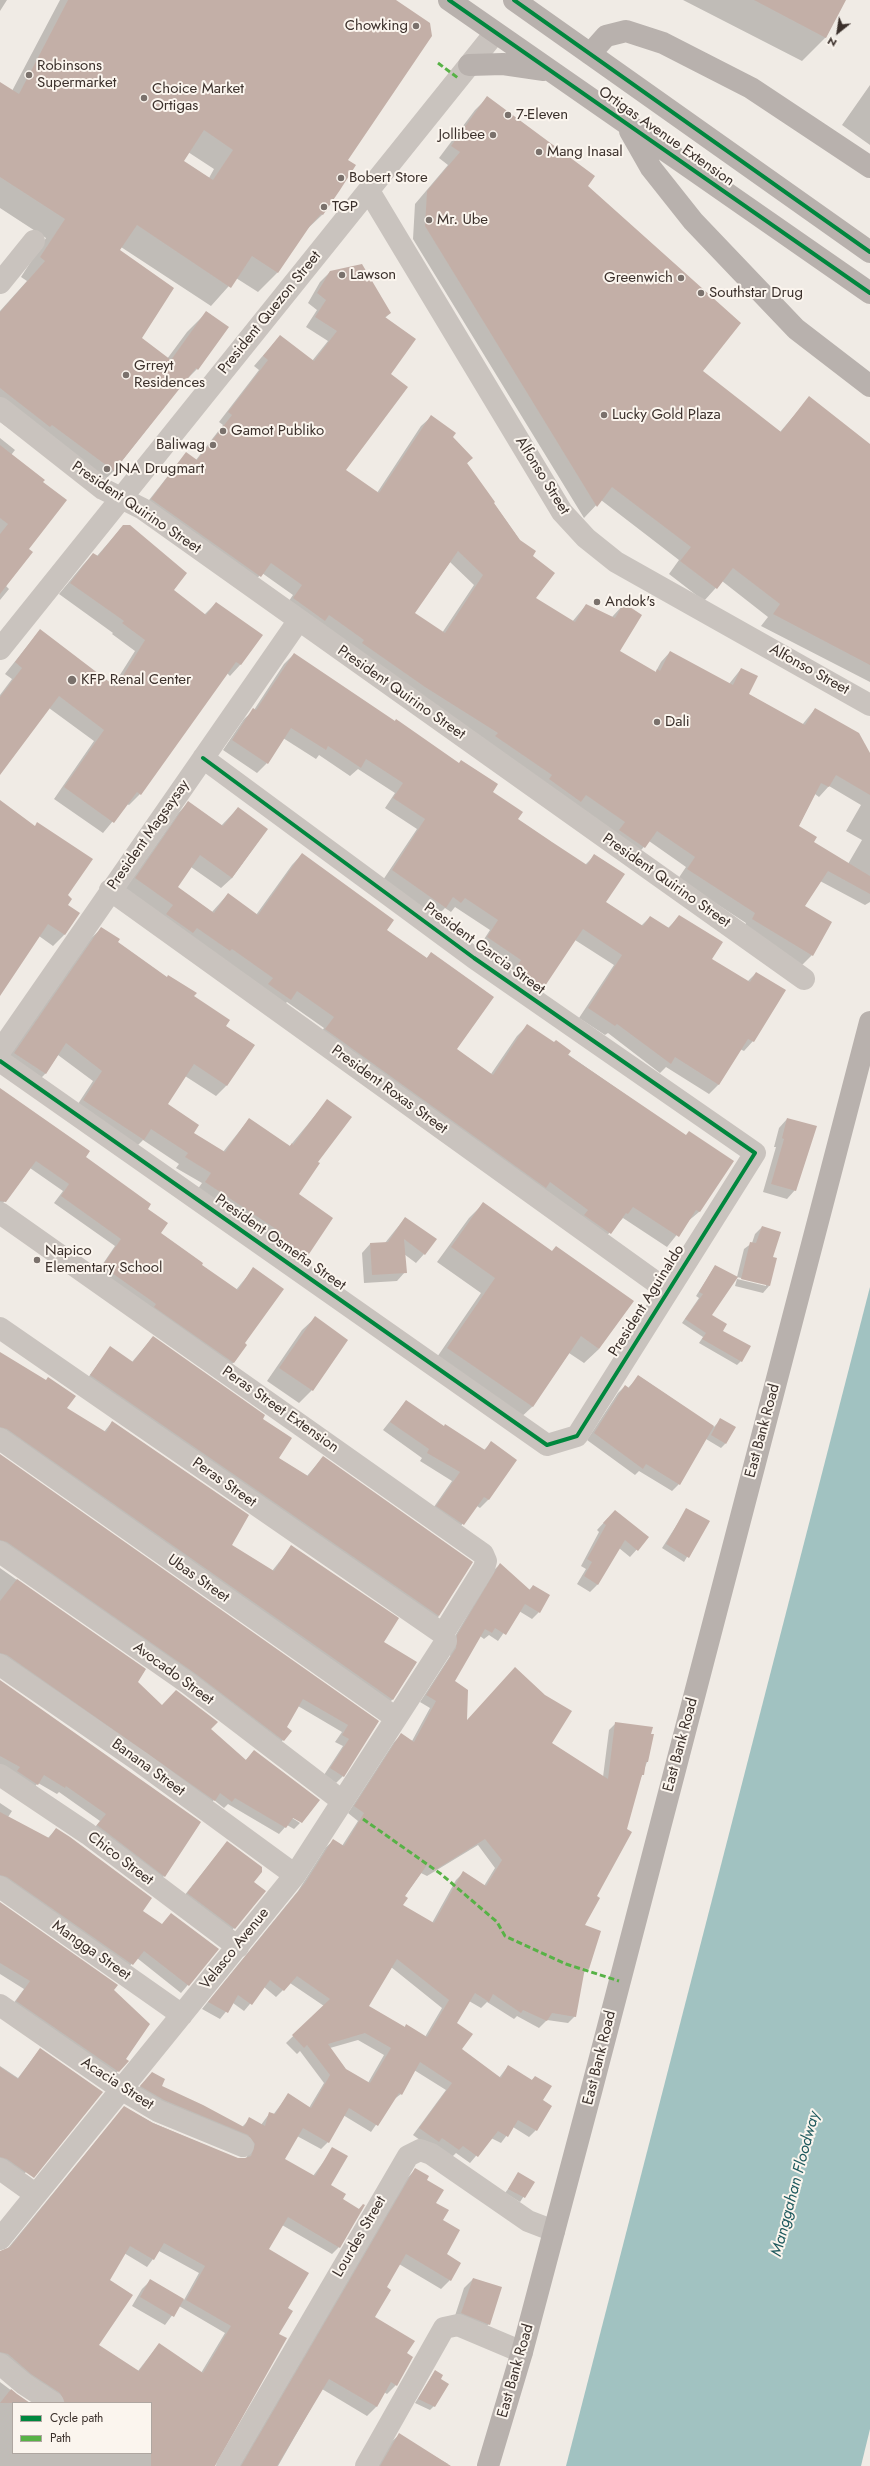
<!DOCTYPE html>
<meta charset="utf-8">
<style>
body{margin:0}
#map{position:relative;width:870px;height:2466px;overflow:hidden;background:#f0ebe5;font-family:Jost,sans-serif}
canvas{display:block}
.legend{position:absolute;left:12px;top:2402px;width:140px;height:52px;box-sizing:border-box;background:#fbf5ee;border:1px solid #aea6a0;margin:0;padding:5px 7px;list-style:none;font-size:12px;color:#3b302b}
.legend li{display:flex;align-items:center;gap:8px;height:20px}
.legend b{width:20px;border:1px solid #aea6a0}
.north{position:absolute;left:818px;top:12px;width:40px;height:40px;-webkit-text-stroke:3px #fbf5ee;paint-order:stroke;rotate:210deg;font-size:11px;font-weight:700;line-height:16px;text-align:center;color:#3b302b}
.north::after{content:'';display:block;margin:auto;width:14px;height:18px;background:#3b302b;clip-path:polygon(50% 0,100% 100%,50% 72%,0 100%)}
</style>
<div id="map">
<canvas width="870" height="2466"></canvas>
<ul class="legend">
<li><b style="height:5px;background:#00873e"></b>Cycle path</li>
<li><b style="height:5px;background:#57b246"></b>Path</li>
</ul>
<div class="north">N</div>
</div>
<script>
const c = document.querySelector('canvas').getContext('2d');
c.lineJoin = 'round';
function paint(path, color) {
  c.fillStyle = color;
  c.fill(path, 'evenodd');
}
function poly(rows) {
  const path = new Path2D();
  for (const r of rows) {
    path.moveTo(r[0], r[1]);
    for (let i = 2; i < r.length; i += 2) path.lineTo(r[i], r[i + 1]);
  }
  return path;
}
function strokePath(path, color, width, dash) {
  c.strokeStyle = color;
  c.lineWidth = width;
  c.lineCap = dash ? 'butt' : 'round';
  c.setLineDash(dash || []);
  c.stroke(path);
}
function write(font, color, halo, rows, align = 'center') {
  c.font = font + ' Jost,sans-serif';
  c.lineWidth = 4;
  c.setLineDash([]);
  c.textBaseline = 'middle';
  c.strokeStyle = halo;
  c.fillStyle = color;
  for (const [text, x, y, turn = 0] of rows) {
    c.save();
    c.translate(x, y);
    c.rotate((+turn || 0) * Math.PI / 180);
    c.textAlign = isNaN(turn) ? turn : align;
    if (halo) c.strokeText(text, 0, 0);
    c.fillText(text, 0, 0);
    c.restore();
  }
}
paint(poly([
 [870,1287,870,2429,861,2466,566,2466]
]), '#a1c2c1');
paint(poly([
 [0,0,7,0,0,11],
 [60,0,394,0,347,161,354,166,322,215,305,231,277,273,258,292,236,278,211,306,121,247,119,250,141,338,167,359,187,332,207,312,227,327,197,369,183,383,114,471,94,490,0,422,0,311,27,281,21,277,46,238,0,208,0,84,12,91],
 [188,152,214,169,209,178,182,161],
 [683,0,845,0,826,37,802,61],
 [870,85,870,145,842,125],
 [487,98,586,186,701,371,780,432,809,398,870,445,870,682,761,626,768,617,722,581,704,601,669,574,679,560,601,500,584,518,413,239,415,204,448,165,439,158,475,110],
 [330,272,390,313,385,318,390,374,344,470,377,493,421,426,431,417,472,458,466,464,531,556,534,598,572,622,586,605,612,617,624,604,619,651,655,673,661,662,670,652,729,684,741,669,748,694,802,725,815,709,870,754,870,902,865,905,820,881,804,907,831,922,812,955,802,965,743,929,746,923,678,879,686,867,649,841,635,857,284,608,293,595,262,573,250,586,142,509,186,453,196,460,223,425,219,422,259,370,254,366,280,336,312,361,328,341,306,327,317,310,308,303,320,282],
 [450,562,474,585,442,633,414,613],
 [829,786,861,805,846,831,862,840,848,864,813,843,798,827,815,794,819,797],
 [0,438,15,450,11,455,42,482,27,549,6,586,9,589,0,600],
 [123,526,173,591,204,615,216,603,261,635,240,665,230,676,227,673,140,794,129,805,127,804,103,833,54,799,94,741,49,708,0,774,0,695,12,679,5,674,40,630,113,686,135,651,112,634,113,633,59,594,83,565,93,554,97,556],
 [294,654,394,722,396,720,492,793,517,819,585,865,595,855,605,902,641,926,650,917,668,928,679,917,711,959,747,982,756,973,753,1041,744,1051,740,1049,719,1084,709,1094,666,1067,660,1073,608,1033,605,1035,579,1018,614,965,575,940,542,989,533,998,506,980,513,970,479,947,490,930,455,907,451,912,445,908,436,917,383,880,417,829,385,808,395,793,358,769,350,776,319,755,316,759,283,738,267,763,257,773,223,750,244,719,254,710,284,664],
 [0,802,66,896,67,905,79,913,64,935,53,946,39,936,0,994],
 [188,803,221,826,238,808,267,829,232,878,221,888,191,867,177,887,212,912,228,894,256,915,292,865,302,854,386,931,426,959,431,953,456,1049,491,1074,517,1036,527,1026,685,1136,733,1161,699,1212,687,1222,667,1247,623,1218,599,1244,316,1040,324,1028,287,1002,279,1010,125,889,178,813],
 [102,928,117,943,193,997,225,1026,254,1045,226,1086,216,1096,185,1076,166,1104,192,1133,223,1152,249,1119,289,1147,327,1101,317,1162,298,1194,304,1259,294,1269,195,1193,202,1183,176,1168,179,1164,143,1140,133,1150,74,1110,93,1081,58,1055,45,1074,35,1084,4,1063,91,938],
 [0,1089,146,1209,160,1233,201,1265,236,1290,253,1269,243,1344,234,1362,227,1369,96,1274,115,1246,54,1203,63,1191,30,1168,0,1207],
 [787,1119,795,1190,787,1199,763,1192,776,1147,774,1147,779,1128],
 [483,1204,599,1349,584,1363,569,1353,532,1407,517,1421,433,1363,481,1293,437,1262,469,1218],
 [405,1218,424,1254,416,1263,404,1254,405,1272,397,1281,364,1283,362,1253,370,1244,385,1243],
 [762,1227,772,1257,769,1286,763,1293,735,1286,737,1279,766,1286,766,1284,737,1277,744,1249,752,1243,755,1234],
 [715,1266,710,1315,741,1361,737,1365,699,1343,703,1337,682,1323,699,1298,696,1296],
 [315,1318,312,1390,299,1403,267,1381,302,1330],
 [153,1337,261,1419,278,1458,307,1476,323,1457,439,1616,432,1623,84,1383,110,1348,132,1362],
 [0,1354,66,1409,104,1432,112,1422,231,1545,272,1571,292,1546,383,1642,416,1663,392,1700,385,1707,0,1435],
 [639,1376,714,1427,721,1419,725,1444,721,1448,706,1439,679,1484,672,1491,639,1471,635,1475,587,1440,618,1393,625,1386,628,1388],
 [406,1401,443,1427,484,1450,491,1443,516,1460,488,1500,480,1508,477,1506,455,1533,429,1514,452,1481,420,1461,422,1458,383,1430],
 [0,1456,378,1722,343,1776,336,1783,324,1775,343,1746,335,1742,342,1732,298,1706,285,1727,283,1740,276,1747,0,1548],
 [687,1509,708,1521,684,1562,662,1548],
 [608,1518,647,1538,630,1557,619,1548,597,1585,590,1592,577,1584,586,1569,581,1566,599,1532,597,1530],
 [500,1564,529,1590,533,1586,539,1612,532,1619,519,1611,498,1641,489,1635,484,1639,480,1636,454,1681,466,1722,551,1743,603,1777,609,1730,616,1723,647,1762,583,1926,588,1969,583,1973,575,2016,568,2023,547,2020,539,2028,517,2016,514,2019,487,2002,481,2008,469,2001,456,2023,461,2050,499,2078,508,2066,531,2081,535,2077,542,2101,536,2130,529,2137,513,2127,501,2143,491,2138,470,2163,456,2153,452,2157,431,2148,413,2135,446,2090,414,2070,401,2094,393,2100,371,2132,343,2115,328,2142,321,2149,297,2136,283,2159,313,2176,333,2149,330,2185,342,2199,358,2210,363,2205,339,2247,332,2254,282,2225,268,2250,286,2308,278,2334,214,2466,0,2466,0,2382,28,2403,13,2403,13,2453,151,2453,151,2403,55,2403,0,2361,0,2252,8,2248,124,2107,153,2123,238,2159,246,2159,249,2151,134,2093,152,2073,160,2087,242,2127,250,2119,261,2125,269,2114,273,2115,288,2095,309,2108,324,2083,300,2051,297,2054,286,2043,324,2006,290,1983,276,1997,264,1987,244,2011,233,2003,220,2019,202,2009,298,1891,326,1847,333,1841,342,1846,358,1821,348,1813,394,1742,401,1735,412,1741,430,1708,420,1702,450,1656,451,1643,493,1571],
 [478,1845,495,1868,484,1886,463,1873,456,1880,432,1923,402,1905,404,1897,421,1873,427,1876],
 [391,1967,442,2008,425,2037,406,2025,404,2028,367,2007],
 [358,2040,384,2055,368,2083,346,2070,330,2048],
 [159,2251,199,2273,184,2300,150,2281,142,2289,132,2306,165,2325,179,2306,225,2333,201,2373,159,2344,138,2371,98,2346,109,2280,124,2253,147,2267],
 [0,1568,145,1670,137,1682,162,1706,210,1729,245,1761,254,1751,289,1816,300,1823,294,1829,287,1825,279,1834,228,1804,224,1808,214,1800,207,1807,0,1661],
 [0,1682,164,1876,158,1883,91,1832,100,1821,59,1792,57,1794,38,1783,31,1791,0,1766],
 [0,1803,12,1811,8,1817,47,1839,56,1829,142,1911,161,1925,218,1949,181,1993,137,1958,125,1971,0,1883],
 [227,1842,253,1882,234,1928,227,1936,180,1901],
 [0,1903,113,1990,124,2060,127,2061,111,2079,10,2008,24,1989,0,1974],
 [40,2049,37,2161,19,2179,0,2167,0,2066,18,2078],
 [416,2169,426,2180,442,2221,445,2255,460,2263,450,2280,441,2289,399,2264,385,2287,374,2318,406,2354,396,2385,387,2394,384,2392,376,2407,367,2416,322,2389,278,2466,239,2466,407,2178],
 [519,2174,533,2182,520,2202,505,2193],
 [473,2279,489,2324,480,2333,453,2322,464,2288],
 [435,2371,434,2406,430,2410,415,2403],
 [399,2435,448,2464,447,2466,378,2466,390,2443]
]), '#0003');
paint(poly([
 [68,0,396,0,430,23,432,36,348,160,356,165,340,190,323,215,321,214,310,226,278,273,252,256,231,288,137,225,120,250,174,288,142,338,171,360,206,311,229,327,198,370,196,368,114,471,52,425,50,427,0,388,0,312,45,261,40,257,65,219,0,177,0,82,19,94],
 [204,130,233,150,213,180,184,161],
 [754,0,846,0,826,38],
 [487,96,595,176,588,186,741,323,703,371,781,432,809,396,870,444,870,665,773,614,780,604,733,568,717,589,680,561,691,547,612,487,597,507,425,226,427,191,460,152,451,146],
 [362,264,391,313,385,317,416,339,391,374,408,387,346,470,379,493,431,415,456,433,453,437,473,458,467,463,495,502,494,503,520,540,536,551,533,556,555,573,536,598,575,622,586,604,615,618,624,603,642,615,620,651,656,672,657,669,660,671,670,651,733,685,741,668,758,676,749,694,794,719,805,725,815,708,859,733,870,753,870,795,836,775,829,787,821,783,799,826,817,837,814,842,870,876,870,894,828,871,805,906,832,922,813,956,752,919,755,913,687,869,695,857,657,831,645,848,619,830,625,822,586,795,581,802,549,779,552,775,495,736,498,733,425,687,362,643,364,640,329,615,325,621,293,598,302,585,271,563,261,577,151,499,186,452,197,460,232,415,228,412,268,360,263,356,280,335,314,361,337,331,315,317,326,300,317,293,330,271],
 [458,551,483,575,445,633,415,613],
 [0,445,45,480,43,482,67,500,29,549,33,552,0,594,0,534,8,524,0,518],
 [123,525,130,525,187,573,174,590,206,615,216,602,263,635,241,665,236,662,141,795,137,792,114,823,64,787,104,730,59,696,0,775,0,697,22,668,15,662,40,629,116,687,145,640,122,623,124,621,70,583,93,553,98,556],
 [294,653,395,721,396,719,459,763,461,760,498,784,493,792,523,812,518,819,552,842,587,865,594,854,625,874,606,902,643,926,650,916,669,928,679,915,723,942,712,959,750,982,756,972,786,990,754,1042,748,1039,719,1085,675,1057,671,1064,617,1024,615,1026,588,1008,622,955,583,929,543,989,514,971,521,960,487,937,498,920,465,898,461,903,453,897,446,908,392,870,425,819,393,798,403,783,366,759,361,768,328,746,326,750,291,728,268,764,232,740,253,708,256,710],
 [0,800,35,826,37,822,93,859,68,895,72,899,68,905,80,913,65,935,48,924,0,996],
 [188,801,223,826,238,807,268,829,232,878,200,855,178,887,214,913,228,893,258,915,302,853,394,920,387,930,427,958,431,952,494,997,457,1049,493,1075,527,1024,554,1042,556,1040,571,1051,568,1055,686,1135,689,1131,734,1161,700,1212,696,1210,679,1237,633,1207,628,1214,626,1213,611,1234,584,1215,588,1210,550,1182,546,1188,325,1029,334,1017,297,991,291,1000,268,984,273,978,232,949,230,951,197,928,193,933,166,914,173,905,135,878],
 [101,927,120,939,118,942,167,977,168,975,197,993,194,996,230,1020,226,1026,255,1045,227,1086,194,1064,168,1104,199,1125,194,1133,225,1152,249,1118,290,1146,292,1143,293,1145,327,1099,352,1117,318,1162,320,1163,299,1194,333,1218,305,1260,277,1240,282,1233,205,1182,211,1173,185,1157,188,1153,151,1129,144,1140,83,1100,102,1071,66,1043,46,1074,14,1053],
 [0,1088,90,1151,86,1157,151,1204,148,1209,168,1223,161,1233,203,1263,202,1265,238,1290,253,1267,284,1289,245,1343,247,1345,234,1363,154,1307,156,1304,102,1266,121,1239,61,1196,69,1184,36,1161,6,1202,0,1201],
 [787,1118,817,1126,796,1191,771,1184,784,1139,782,1138],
 [483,1202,552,1251,556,1246,634,1301,599,1349,581,1336,533,1407,447,1348,495,1278,451,1247],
 [405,1217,437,1239,425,1255,404,1239,407,1273,372,1275,370,1243,388,1242],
 [762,1226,781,1232,773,1257,777,1258,770,1286,741,1279,750,1242,756,1243],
 [715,1265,738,1277,712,1315,727,1324,723,1331,751,1346,742,1362,702,1339,706,1333,685,1319,703,1294,699,1292],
 [315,1316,348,1340,313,1391,279,1368],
 [153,1336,265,1415,263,1419,292,1438,279,1458,308,1476,323,1456,473,1562,439,1616,90,1375,110,1346,133,1362],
 [0,1352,46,1380,48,1377,76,1396,67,1408,106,1432,112,1421,249,1515,232,1545,274,1571,291,1545,399,1618,384,1642,417,1662,393,1700,7,1429,0,1427],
 [638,1375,714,1426,680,1485,646,1464,643,1469,594,1433,625,1385,629,1388],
 [406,1400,444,1426,445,1424,485,1450,491,1441,517,1460,489,1500,484,1497,464,1525,436,1506,460,1472,427,1453,429,1449,390,1422],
 [720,1418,736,1427,726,1444,711,1435],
 [0,1454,379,1721,344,1777,330,1768,349,1739,342,1735,348,1725,303,1699,287,1727,292,1731,284,1741,196,1674,7,1542,0,1540],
 [686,1508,710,1521,689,1558,666,1544],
 [615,1510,649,1537,638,1551,625,1540,598,1585,584,1576,592,1562,587,1559,606,1525,603,1523],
 [500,1563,530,1590,533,1585,550,1595,540,1613,525,1604,506,1635,495,1628,492,1633,485,1629,455,1681,468,1690,467,1720,515,1667,545,1695,572,1711,552,1743,608,1779,615,1722,653,1727,651,1734,654,1734,648,1762,646,1762,644,1775,642,1775,627,1829,632,1832,597,1896,600,1898,585,1925,601,1931,589,1969,585,1968,576,2017,552,2013,547,2021,523,2010,521,2013,493,1994,489,2002,475,1993,457,2023,473,2034,462,2049,501,2078,508,2065,532,2080,535,2076,552,2086,543,2100,552,2106,537,2131,518,2120,508,2137,498,2131,478,2157,463,2146,459,2150,442,2138,439,2142,419,2128,452,2083,420,2062,402,2095,399,2093,378,2126,349,2108,329,2143,303,2128,285,2159,315,2176,332,2147,348,2156,331,2185,346,2194,343,2199,359,2209,363,2204,365,2205,340,2248,288,2217,269,2249,309,2273,288,2308,293,2311,279,2334,287,2338,215,2466,151,2466,151,2403,65,2403,60,2393,31,2374,8,2354,0,2352,0,2251,10,2247,124,2106,153,2123,238,2158,245,2158,251,2156,255,2144,248,2135,164,2100,140,2086,152,2072,165,2079,162,2086,203,2105,244,2127,249,2117,265,2126,269,2112,275,2114,288,2093,311,2108,330,2075,307,2045,304,2048,292,2035,330,1999,297,1976,284,1991,270,1980,252,2005,238,1995,228,2013,208,2002,305,1883,333,1839,344,1846,364,1813,354,1806,401,1733,414,1742,436,1701,426,1695,456,1648,457,1635],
 [485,1839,502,1860,486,1886,463,1871,434,1923,403,1905,408,1898,405,1896,427,1865,435,1870],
 [397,1959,449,2000,427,2037,406,2024,405,2027,369,2006],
 [365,2033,391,2048,370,2083,346,2069,328,2044],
 [164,2243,205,2266,186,2300,231,2326,203,2373,159,2343,139,2371,99,2345,133,2295,110,2280,130,2246,154,2260],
 [17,1579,146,1669,138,1682,162,1705,176,1690,218,1722,211,1729,246,1760,254,1750,320,1800,302,1823,293,1818,286,1828,235,1798,232,1802,220,1793,215,1801,7,1655,0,1653,0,1601],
 [0,1680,201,1822,165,1877,97,1825,106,1814,66,1786,65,1788,44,1775,38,1785,17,1771,20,1767,0,1756],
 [0,1812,49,1838,56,1828,70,1837,152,1898,143,1911,162,1924,171,1913,219,1949,189,1986,144,1951,133,1965,7,1877,0,1875],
 [227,1841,262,1867,262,1872,254,1882,266,1891,235,1929,187,1893],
 [0,1902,118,1985,114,1990,150,2024,126,2059,129,2061,119,2072,16,2001,30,1981,0,1963],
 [40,2048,103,2092,34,2178,7,2159,0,2157,0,2067,18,2079],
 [415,2168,429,2176,427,2180,444,2190,436,2203,449,2210,443,2220,460,2230,447,2254,461,2263,451,2281,406,2254,387,2287,391,2290,375,2317,415,2341,407,2353,413,2357,397,2386,391,2382,377,2407,329,2379,277,2466,241,2466],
 [518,2172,535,2182,525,2198,508,2189],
 [473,2278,502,2287,490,2325,461,2313],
 [150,2279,184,2299,174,2317,140,2297],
 [435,2370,443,2375,441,2379,449,2384,435,2407,418,2399],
 [11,2389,17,2394,30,2403,0,2403],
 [399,2433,451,2466,380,2466]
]), '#c3afa7');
strokePath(poly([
 [369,191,562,512,586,538,616,562,870,705],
 [0,283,34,241],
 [0,408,103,489,143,509,804,979],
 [0,649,495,33],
 [110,890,668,1291],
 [0,1051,299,620],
 [0,1061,547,1445,577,1436,755,1153,474,958,203,758],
 [0,1213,483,1554,486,1561,484,1568,443,1634],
 [0,1328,443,1634,446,1641,295,1875,0,2239],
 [0,1439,396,1718],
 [0,1552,189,1684,342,1801],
 [0,1665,139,1761,295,1875],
 [0,1775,88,1834,238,1947],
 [0,1887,182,2015],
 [0,2005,121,2089,158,2111,243,2146],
 [0,2169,35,2194],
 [0,2364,24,2384,53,2403],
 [227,2466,408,2156,420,2150,431,2154,528,2221,554,2231],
 [366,2466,444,2328,458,2325,522,2352]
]), '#c9c3be', 22);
strokePath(poly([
 [449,0,870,293],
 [514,0,870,252],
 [590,54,606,36,626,31,663,43,751,88,870,167],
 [469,65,503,64,544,70],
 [630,131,651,168,693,221,796,329,870,386],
 [488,2466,522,2352,591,2092,870,1022]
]), '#b8b1ad', 22);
strokePath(poly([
 [438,63,458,78],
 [363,1819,441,1874,497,1922,505,1936,566,1964,619,1981]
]), '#57b246', 3, [6, 3]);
strokePath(poly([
 [449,0,870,293],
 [514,0,870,252],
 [0,1061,547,1445,577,1436,755,1153,474,958,203,758]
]), '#00873e', 4);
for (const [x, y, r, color] of [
 [416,26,4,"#7a716c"],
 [29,75,4,"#7a716c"],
 [144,98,4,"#7a716c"],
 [508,115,4,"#7a716c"],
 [493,135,4,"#7a716c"],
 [539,152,4,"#7a716c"],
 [341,178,4,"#7a716c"],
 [324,207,4,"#7a716c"],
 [429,220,4,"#7a716c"],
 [342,275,4,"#7a716c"],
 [681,278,4,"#7a716c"],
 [701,293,4,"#7a716c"],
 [126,375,4,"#7a716c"],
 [604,415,4,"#7a716c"],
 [223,431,4,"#7a716c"],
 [213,445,4,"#7a716c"],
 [107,469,4,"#7a716c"],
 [597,602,4,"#7a716c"],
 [72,680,5,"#7a716c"],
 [657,722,4,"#7a716c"],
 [37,1260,4,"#7a716c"]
]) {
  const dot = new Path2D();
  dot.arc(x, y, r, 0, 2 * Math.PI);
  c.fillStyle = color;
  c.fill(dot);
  strokePath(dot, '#fbf5ee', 1.5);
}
write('15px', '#3b302b', '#fbf5ee', [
 ["Chowking",408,26,"right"],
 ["Robinsons",37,66],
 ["Supermarket",37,83],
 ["Choice Market",152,89],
 ["Ortigas",152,106],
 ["7-Eleven",516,115],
 ["Jollibee",485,135,"right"],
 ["Mang Inasal",547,152],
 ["Bobert Store",349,178],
 ["TGP",332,207],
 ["Mr. Ube",437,220],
 ["Lawson",350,275],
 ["Greenwich",673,278,"right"],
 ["Southstar Drug",709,293],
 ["Grreyt",134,366],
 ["Residences",134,383],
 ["Lucky Gold Plaza",612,415],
 ["Gamot Publiko",231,431],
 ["Baliwag",205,445,"right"],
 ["JNA Drugmart",115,469],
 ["Andok's",605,602],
 ["KFP Renal Center",81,680],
 ["Dali",665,722],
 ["Napico",45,1251],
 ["Elementary School",45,1268]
], 'left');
write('15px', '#3b302b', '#fbf5ee', [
 ["Ortigas Avenue Extension",666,137,35],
 ["President Quezon Street",270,313,-51],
 ["Alfonso Street",542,476,58],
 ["President Quirino Street",136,508,34],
 ["Alfonso Street",809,670,29],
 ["President Quirino Street",401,693,35],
 ["President Magsaysay",149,835,-55],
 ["President Quirino Street",666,881,35],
 ["President Garcia Street",484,949,36],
 ["President Roxas Street",389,1090,36],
 ["President Osmeña Street",280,1243,35],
 ["President Aguinaldo",647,1301,-58],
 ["Peras Street Extension",280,1410,35],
 ["East Bank Road",763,1431,-75],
 ["Peras Street",224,1483,35],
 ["Ubas Street",198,1579,35],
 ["Avocado Street",173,1674,36],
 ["East Bank Road",681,1745,-75],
 ["Banana Street",148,1768,36],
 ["Chico Street",120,1859,37],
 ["Velasco Avenue",235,1949,-51],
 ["Mangga Street",91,1951,35],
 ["East Bank Road",600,2058,-76],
 ["Acacia Street",117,2084,33],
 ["Lourdes Street",360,2237,-60],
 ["East Bank Road",516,2371,-74]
]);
write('italic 16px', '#1f5a5e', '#fbf5ee', [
 ["Manggahan Floodway",796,2184,-75]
]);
</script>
